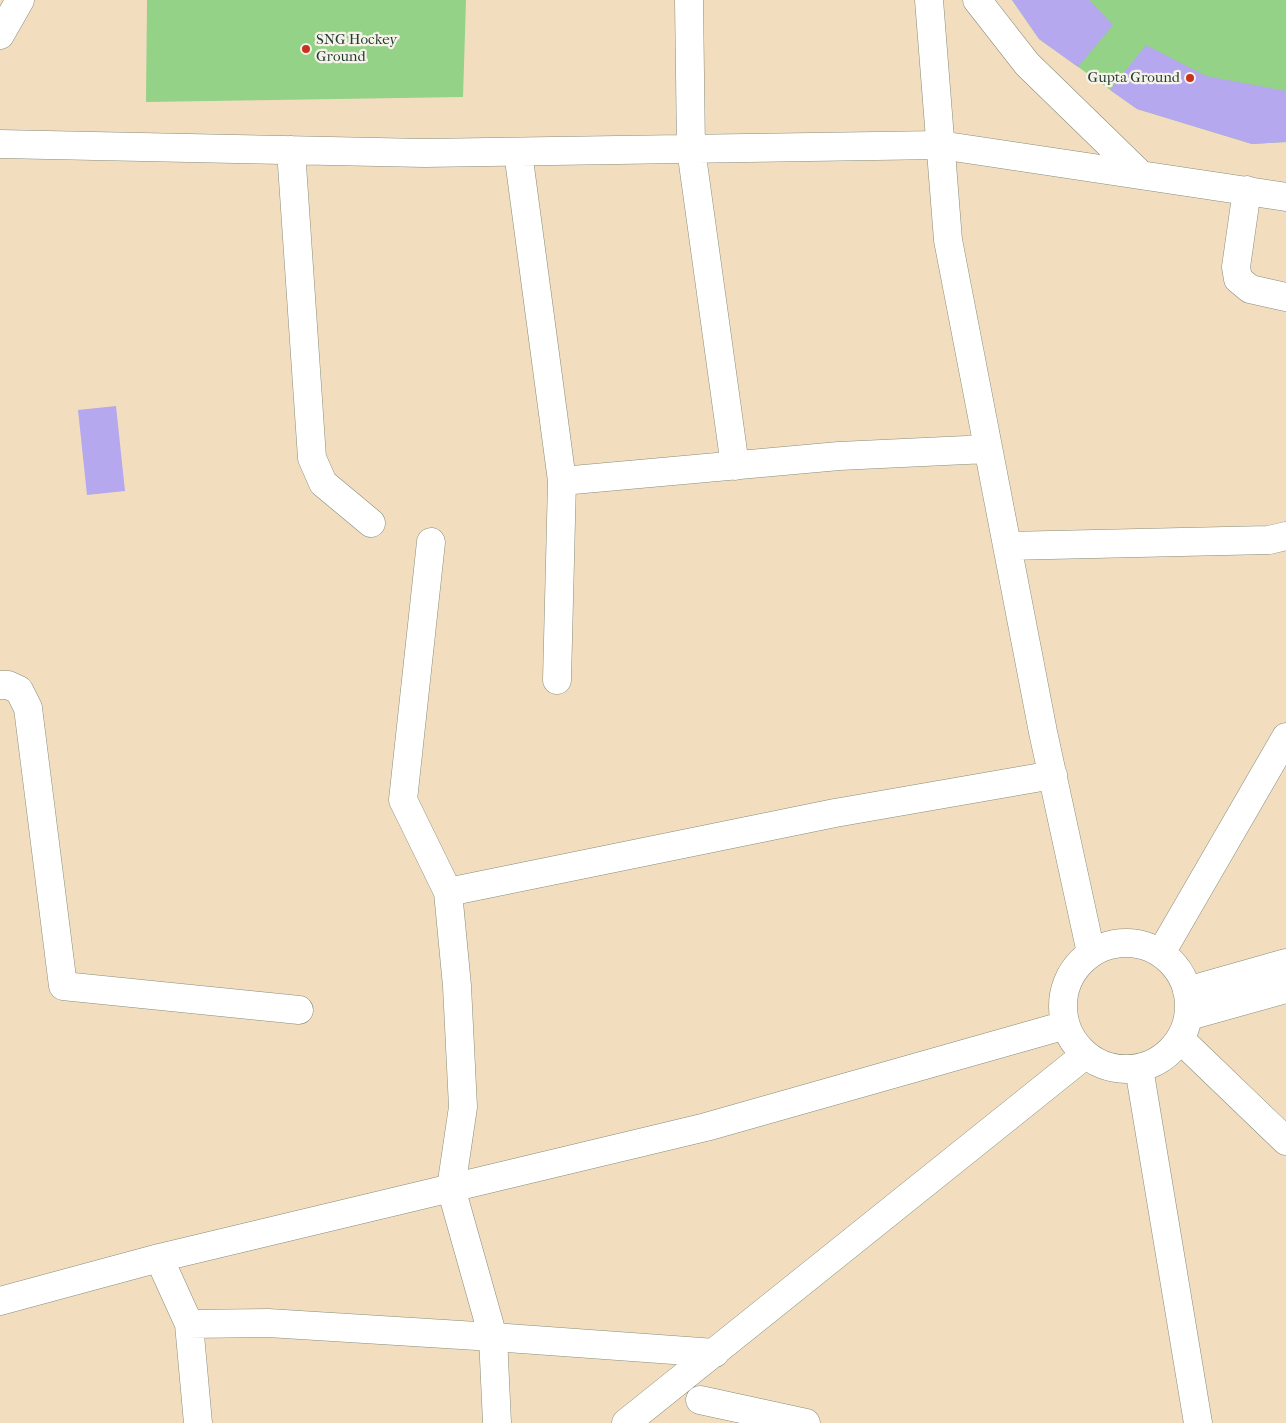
<!DOCTYPE html>
<style>
body{margin:0}
canvas{display:block;background:#f2ddbf}
</style>
<canvas width="1286" height="1423"></canvas>
<script>
const c = document.querySelector('canvas').getContext('2d');
c.lineJoin = 'round';
function paint(path, color) {
  c.fillStyle = color;
  c.fill(path, 'evenodd');
}
function poly(rows) {
  const path = new Path2D();
  for (const r of rows) {
    if (r.length === 3) {
      path.moveTo(r[0] + r[2], r[1]);
      path.arc(r[0], r[1], r[2], 0, 2 * Math.PI);
      continue;
    }
    path.moveTo(r[0], r[1]);
    for (let i = 2; i < r.length; i += 2) path.lineTo(r[i], r[i + 1]);
  }
  return path;
}
function strokePath(path, color, width, dash) {
  c.strokeStyle = color;
  c.lineWidth = width;
  c.lineCap = dash ? 'butt' : 'round';
  c.setLineDash(dash || []);
  c.stroke(path);
}
function write(font, color, halo, rows, align = 'center') {
  c.font = font + ' "IM FELL French Canon",serif';
  c.lineWidth = 4.5;
  c.setLineDash([]);
  c.textBaseline = 'middle';
  c.strokeStyle = halo;
  c.fillStyle = color;
  for (const [text, x, y, turn = 0] of rows) {
    c.save();
    c.translate(x, y);
    c.rotate((+turn || 0) * Math.PI / 180);
    c.textAlign = isNaN(turn) ? turn : align;
    if (halo) c.strokeText(text, 0, 0);
    c.fillText(text, 0, 0);
    c.restore();
  }
}
paint(poly([
 [147,0,466,0,463,97,146,102],
 [1012,0,1286,0,1286,142,1252,144,1137,109,1039,39]
]), '#94d287');
paint(poly([
 [1012,0,1089,0,1113,25,1078,67,1039,39],
 [1146,45,1206,76,1286,91,1286,142,1252,144,1137,109,1110,90],
 [116,406,125,491,87,495,78,410]
]), '#b5a8ee');
const minor = poly([
 [689,0,691,149,735,466],
 [929,0,948,240,1043,732,1091,953],
 [977,0,1027,64,1141,175],
 [0,35,20,0],
 [0,144,424,153,940,145,1286,197],
 [291,150,312,458,323,483,371,523],
 [518,152,562,481,557,680],
 [1247,190,1236,267,1238,279,1250,289,1286,297],
 [562,481,839,456,988,449],
 [431,542,403,800,448,892,457,986,463,1107,451,1188,493,1337,497,1423],
 [1007,546,1269,540,1286,536],
 [0,685,8,685,19,690,28,708,63,986,299,1010],
 [448,892,835,813,1053,775],
 [1126,1006,63],
 [1161,953,1286,737],
 [1187,991,1286,963],
 [1189,1016,1286,989],
 [1180,1039,1286,1141],
 [1139,1068,1198,1423],
 [159,1258,189,1324,268,1323,493,1337,715,1353],
 [0,1301,159,1258,706,1127,1066,1025],
 [189,1324,198,1423],
 [700,1400,806,1423],
 [626,1423,1085,1055]
]);
strokePath(minor, '#888d7a', 29);
strokePath(minor, '#fff', 28);
for (const [x, y, r, color] of [
 [306,49,5,"#c8321e"],
 [1190,78,5,"#c8321e"]
]) {
  const dot = new Path2D();
  dot.arc(x, y, r, 0, 2 * Math.PI);
  c.fillStyle = color;
  c.fill(dot);
  strokePath(dot, '#f7f3e8', 2);
}
write('15px', '#1f3d34', '#f7f3e8', [
 ["SNG Hockey",316,40],
 ["Ground",316,57],
 ["Gupta Ground",1180,78,"right"]
], 'left');
</script>
